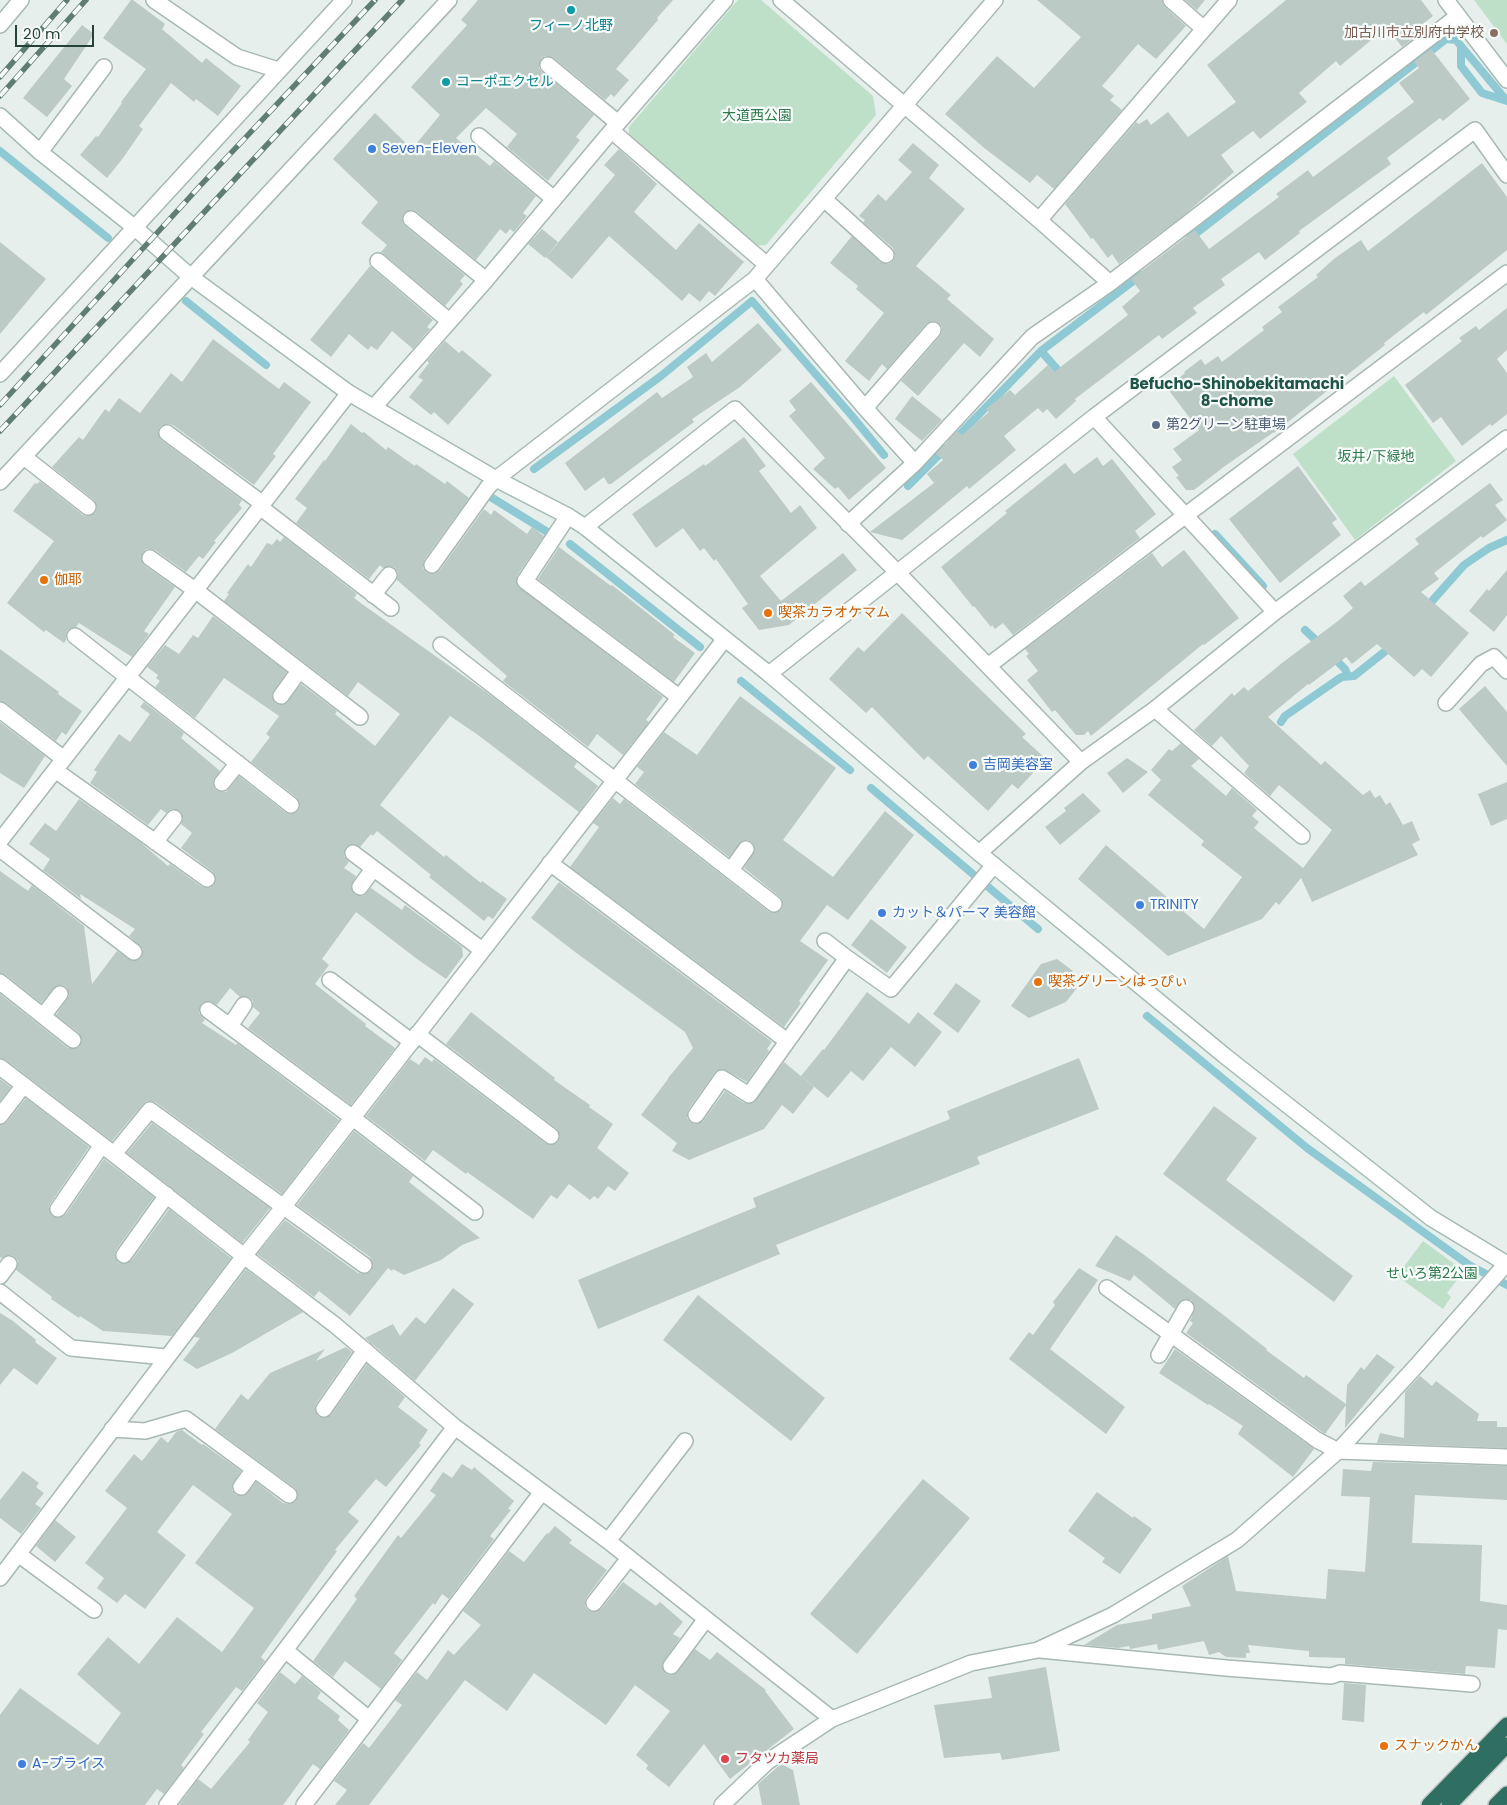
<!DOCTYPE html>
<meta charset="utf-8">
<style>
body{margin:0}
#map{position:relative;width:1507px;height:1805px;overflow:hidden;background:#e6efeb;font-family:Poppins,sans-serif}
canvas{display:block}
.scale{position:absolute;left:15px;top:25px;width:79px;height:22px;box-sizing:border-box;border:2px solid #24423a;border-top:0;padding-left:6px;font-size:15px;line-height:18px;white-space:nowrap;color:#24423a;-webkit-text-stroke:4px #f7fbf9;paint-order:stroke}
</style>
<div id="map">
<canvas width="1507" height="1805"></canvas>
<div class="scale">20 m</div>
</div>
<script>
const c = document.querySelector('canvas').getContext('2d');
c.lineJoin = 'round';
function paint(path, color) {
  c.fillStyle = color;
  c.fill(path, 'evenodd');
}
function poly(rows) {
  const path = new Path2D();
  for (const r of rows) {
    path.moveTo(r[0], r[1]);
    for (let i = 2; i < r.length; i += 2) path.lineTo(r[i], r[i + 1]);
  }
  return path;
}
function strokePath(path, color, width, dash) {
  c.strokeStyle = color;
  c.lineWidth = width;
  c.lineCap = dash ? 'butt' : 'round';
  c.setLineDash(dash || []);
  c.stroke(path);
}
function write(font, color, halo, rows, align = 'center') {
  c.font = font + ' Poppins,"Noto Sans JP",sans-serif';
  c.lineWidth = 4.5;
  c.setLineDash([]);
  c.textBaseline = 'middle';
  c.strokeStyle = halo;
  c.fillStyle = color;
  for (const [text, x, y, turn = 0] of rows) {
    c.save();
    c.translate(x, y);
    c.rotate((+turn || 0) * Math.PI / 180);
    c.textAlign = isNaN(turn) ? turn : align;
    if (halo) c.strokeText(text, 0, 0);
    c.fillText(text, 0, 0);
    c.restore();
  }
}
paint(poly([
 [738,0,761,0,873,96,876,115,766,245,752,246,629,138,629,127],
 [1474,0,1507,0,1507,44],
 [1394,376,1456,461,1355,540,1293,454],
 [1423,1241,1464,1271,1447,1293,1451,1297,1443,1309,1397,1276]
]), '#bfe0c8');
strokePath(poly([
 [1461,46,1506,100],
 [0,151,108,238],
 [1190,238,1446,39,1456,40,1461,46,1461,66,1482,93,1507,101],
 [186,301,266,365],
 [1041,351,1063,376],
 [953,441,1041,351,1141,275],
 [534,469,661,376,752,301,852,416,884,455],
 [908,486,945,449],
 [489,496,549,533],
 [1215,534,1263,586],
 [570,544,700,647],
 [1425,609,1464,565,1489,548,1507,540],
 [1305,630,1321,645],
 [1332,656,1345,669,1348,676],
 [741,681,850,770],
 [1281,722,1285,716,1337,680,1342,677,1354,676,1393,645],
 [871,788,1038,929],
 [1147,1016,1307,1148,1469,1265,1507,1285]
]), '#8ec9d4', 8);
paint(poly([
 [131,0,133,0,165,24,162,29,202,63,206,58,241,86,218,116,196,99,194,102,171,83,139,126,143,129,123,158,107,178,80,155,96,136,98,137,122,103,121,102,146,69,103,38],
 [478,0,673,0,657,18,658,20,616,69,629,80,614,97,611,94,605,100,554,58,545,56,541,59,539,68,542,72,594,115,576,137,580,140,548,181,507,147,517,134,486,108,456,138,490,166,494,161,536,196,523,213,527,216,514,232,510,229,506,234,500,229,476,260,417,212,412,210,404,213,402,218,405,226,465,275,460,281,463,284,445,306,381,252,387,245,361,223,378,202,333,159,375,113,412,149,440,115,411,87,467,25,461,20],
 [1037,0,1162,0,1165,7,1186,26,1156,59,1138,44,1102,86,1114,96,1110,100,1122,110,1054,189,1037,175,1030,183,983,147,945,114,997,56,1034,88,1081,37],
 [1185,0,1205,0,1197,10],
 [1286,0,1421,0,1433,16,1416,29,1419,34,1402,47,1387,27,1340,66,1336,61,1299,93,1307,102,1260,139,1253,131,1221,155,1234,172,1184,215,1119,264,1112,254,1108,258,1093,238,1091,239,1065,204,1136,122,1139,124,1147,119,1151,125,1168,112,1188,137,1236,102,1207,65],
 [82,25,94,34,64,79,72,86,47,117,23,98],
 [1431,49,1470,99,1443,121,1440,118,1387,158,1391,164,1299,231,1300,233,1265,260,1259,252,1221,279,1225,285,1193,308,1197,313,1162,339,1159,335,1075,399,1076,401,1056,419,1047,409,1043,413,1038,408,1004,436,1016,450,969,489,967,486,902,540,870,532,934,483,927,474,943,460,936,454,957,431,962,435,989,412,986,409,1010,390,1015,395,1048,365,1054,372,1128,315,1122,307,1140,291,1131,279,1195,230,1209,249,1279,197,1276,194,1308,170,1313,177,1414,102,1399,83,1419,68,1414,62],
 [913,143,939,165,929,178,965,209,916,266,951,295,947,299,994,339,980,357,964,343,918,396,901,381,940,336,942,331,942,327,935,321,926,324,887,369,882,364,869,381,845,361,884,313,856,289,858,286,830,263,852,236,880,262,888,264,893,261,895,256,893,248,863,222,865,220,859,216,878,194,886,201,912,172,898,160],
 [619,149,657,184,634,212,676,250,699,223,744,262,715,296,709,291,700,302,689,293,682,301,609,236,572,279,546,257,615,175,604,165],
 [1482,163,1507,197,1507,250,1426,315,1424,312,1384,343,1385,345,1274,433,1274,432,1225,466,1194,490,1186,490,1176,477,1179,476,1172,467,1182,460,1173,449,1199,430,1167,388,1185,373,1184,372,1201,359,1205,365,1218,356,1222,362,1264,330,1262,327,1282,312,1278,307,1318,277,1316,275,1335,258,1361,240,1368,251],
 [542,229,558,242,545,258,528,244],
 [0,242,46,279,0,334],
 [370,266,433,320,427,327,430,329,413,349,392,331,377,350,371,346,368,350,349,334,331,357,310,340],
 [1507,308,1507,350,1497,359,1507,373,1507,414,1492,426,1490,424,1462,446,1441,417,1433,423,1405,385,1462,341,1459,338,1476,326,1479,330],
 [758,323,782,350,740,387,692,419,694,422,611,484,608,484,604,477,585,491,565,463,657,392,662,398,693,377,687,367,706,353,712,362],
 [213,339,279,389,284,382,311,402,273,454,276,456,254,485,173,425,168,424,160,427,158,432,161,440,242,500,239,505,242,508,214,541,216,542,203,559,199,556,186,572,155,550,147,549,143,552,141,558,144,565,175,587,144,631,149,634,132,657,79,623,76,627,71,628,67,631,66,640,64,643,46,630,44,632,7,603,54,541,13,511,35,483,37,484,40,481,83,515,87,516,95,513,97,508,94,500,52,467,79,437,83,440,105,409,109,412,119,398,140,413,171,373,182,382],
 [445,341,459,353,462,350,492,375,448,425,434,412,431,415,409,397,423,380,418,377,429,363,427,361],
 [811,382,886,468,849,500,838,487,835,489,813,469,825,458,789,416,796,410,789,401],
 [912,396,942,420,922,441,895,419],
 [351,424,362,433,364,432,386,450,388,447,415,466,416,464,445,484,447,481,469,498,424,560,423,568,427,573,435,574,440,570,484,509,491,515,494,510,527,534,532,527,544,536,517,576,517,585,663,697,646,720,649,722,623,755,597,734,588,747,503,681,507,676,397,580,398,572,394,567,390,566,383,568,380,565,369,579,296,523,307,508,295,499,324,460,325,461],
 [744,437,766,466,759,471,791,513,800,505,817,528,760,576,781,601,843,553,857,570,789,625,759,630,742,608,748,604,716,559,714,561,704,548,700,551,683,528,656,548,632,514,704,464,705,466],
 [1097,457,1103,466,1112,459,1156,514,1135,531,1140,538,1013,635,1003,623,995,629,992,625,991,627,974,606,973,607,941,567,1007,513,1005,511,1065,463,1074,474],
 [1298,466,1337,519,1332,523,1341,535,1280,583,1229,519],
 [1490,483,1503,500,1495,505,1507,520,1483,538,1481,536,1434,573,1439,579,1421,592,1469,633,1431,677,1422,669,1414,677,1377,644,1352,664,1346,657,1309,685,1308,684,1268,717,1321,765,1325,761,1363,795,1370,790,1375,798,1380,795,1386,805,1390,802,1403,825,1412,821,1420,840,1412,844,1418,855,1312,902,1301,878,1279,905,1276,902,1262,919,1168,956,1078,879,1106,845,1204,929,1242,877,1201,845,1204,841,1148,795,1161,780,1151,770,1169,749,1172,751,1181,743,1199,759,1191,766,1226,796,1232,788,1257,810,1252,816,1259,822,1254,828,1303,868,1332,830,1279,785,1270,796,1244,773,1249,766,1221,736,1212,746,1194,730,1232,693,1234,696,1244,687,1248,691,1282,663,1338,621,1353,608,1343,596,1361,581,1365,586,1419,544,1415,539],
 [284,537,357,594,354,598,362,604,489,694,577,762,574,767,598,786,579,812,478,735,450,716,380,805,444,857,446,855,481,883,482,881,507,899,493,919,488,916,484,921,429,877,431,875,377,831,373,836,371,834,360,847,354,844,346,847,344,856,349,862,344,868,356,876,351,886,354,894,363,896,371,888,402,910,405,905,462,947,463,956,446,979,417,959,356,912,322,959,329,965,315,984,366,1024,365,1026,395,1048,351,1105,248,1028,260,1013,253,1007,253,1001,249,997,240,997,230,988,217,1005,209,1001,201,1004,199,1013,205,1020,202,1023,236,1045,237,1043,339,1120,282,1194,155,1102,147,1101,143,1104,112,1141,6,1060,0,1058,0,994,68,1048,77,1048,82,1041,79,1033,56,1015,69,996,66,987,62,985,56,986,41,1003,6,975,0,973,0,871,28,891,32,885,84,926,92,984,117,951,133,961,141,958,143,949,129,936,135,929,80,894,81,899,43,870,50,859,29,844,45,823,56,831,79,799,140,842,168,866,170,864,202,887,210,888,214,885,216,879,213,872,181,848,192,833,181,824,183,819,180,811,171,809,166,813,161,809,148,825,90,783,97,772,94,770,119,734,130,742,150,714,140,707,144,702,184,733,181,738,220,771,213,781,214,787,217,791,226,792,239,776,285,812,290,814,298,811,300,806,297,798,251,762,270,737,266,734,279,716,224,678,195,718,155,687,160,681,156,678,158,675,147,667,165,645,179,654,193,635,198,638,213,616,287,672,272,695,275,703,281,705,285,704,301,684,337,711,335,714,375,746,400,714,358,682,348,696,224,601,229,594,227,593,248,564,251,567,267,543,272,545,277,539,280,542],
 [559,547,611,586,612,585,675,635,673,637,695,653,674,682,538,579],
 [1184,550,1239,618,1204,645,1203,644,1091,736,1088,731,1084,735,1076,735,1055,710,1052,712,1027,680,1038,671,1026,656,1029,654,1025,649,1152,553,1162,567],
 [1507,570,1507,615,1494,632,1469,611,1487,589,1489,591],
 [902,613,1026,734,1022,737,1046,759,1018,789,1012,784,988,811,928,756,924,760,872,707,866,713,829,679,858,647,864,652],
 [0,649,59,692,58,694,82,711,66,735,62,732,56,741,6,703,0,701],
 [1485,686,1507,712,1507,766,1459,709],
 [740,696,836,768,783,840,833,877,885,811,914,835,848,920,827,905,800,941,828,960,799,1001,801,1003,784,1027,570,867,599,827,593,823,613,798,620,804,624,799,768,911,773,913,781,910,783,905,780,897,744,868,755,850,752,842,747,840,742,841,729,857,635,784,644,772,637,767,664,732,697,755],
 [0,722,45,756,24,788,0,773],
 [1127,758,1148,772,1123,793,1107,773],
 [1507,782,1507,819,1491,826,1478,794],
 [1083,793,1101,811,1060,845,1045,827,1066,811,1064,808],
 [559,882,772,1042,767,1049,769,1051,747,1082,723,1069,715,1072,688,1110,687,1118,690,1122,696,1124,703,1121,725,1091,744,1103,753,1103,784,1062,814,1087,793,1114,782,1105,764,1129,689,1160,672,1151,677,1143,641,1115,668,1079,668,1078,693,1048,685,1032,575,952,531,918],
 [871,919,907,947,887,973,851,945],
 [1057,959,1073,971,1071,975,1080,984,1066,1002,1029,1018,1011,1006,1041,964],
 [956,983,981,1001,958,1033,933,1014],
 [867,992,909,1024,918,1012,942,1032,915,1067,891,1047,863,1081,851,1071,828,1098,801,1076,823,1049,824,1050],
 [471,1012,555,1078,554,1080,590,1105,589,1107,613,1124,597,1148,629,1173,615,1191,608,1186,598,1199,594,1196,590,1200,569,1184,557,1199,551,1195,533,1219,467,1172,466,1174,433,1150,425,1161,366,1116,410,1059,419,1065,425,1057,432,1062,434,1059,545,1143,550,1145,558,1142,560,1137,557,1129,446,1044],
 [1079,1058,1099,1109,977,1157,980,1164,776,1245,780,1254,598,1329,578,1280,756,1207,753,1198,950,1119,947,1111],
 [0,1079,11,1087,0,1101],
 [26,1098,89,1147,50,1204,49,1209,52,1216,58,1218,66,1214,104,1159,154,1197,116,1250,115,1255,118,1262,124,1264,132,1260,169,1209,231,1258,172,1336,103,1331,80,1316,79,1318,51,1299,52,1297,16,1270,18,1261,14,1256,10,1255,2,1258,0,1257,0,1125,7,1122],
 [1214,1106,1257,1138,1226,1180,1353,1276,1334,1302,1163,1174],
 [152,1123,270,1208,242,1243,127,1153],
 [354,1131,413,1176,409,1182,480,1238,462,1245,441,1260,404,1275,393,1269,392,1271,388,1268,350,1316,319,1291,314,1297,257,1254,285,1220,358,1273,364,1274,371,1271,373,1265,370,1257,297,1205],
 [1116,1235,1143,1254,1217,1310,1267,1349,1266,1350,1304,1378,1306,1375,1346,1404,1347,1385,1361,1367,1364,1370,1377,1354,1395,1367,1345,1428,1346,1405,1325,1434,1186,1333,1193,1323,1190,1321,1195,1308,1191,1300,1182,1300,1175,1309,1134,1275,1130,1281,1095,1266],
 [1079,1268,1098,1280,1050,1349,1125,1407,1106,1434,1009,1359,1029,1332,1033,1335,1055,1305,1053,1302],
 [246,1269,303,1312,232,1353,197,1369,183,1360,200,1338,194,1337],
 [453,1288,474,1304,415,1381,365,1338,393,1324,400,1336,416,1317,425,1324],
 [698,1295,825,1398,791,1441,663,1340],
 [0,1313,13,1321,36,1340,35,1342,57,1358,37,1385,14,1368,0,1385],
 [346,1347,352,1352,316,1404,315,1409,318,1416,324,1418,331,1415,367,1364,405,1397,398,1407,428,1430,419,1443,421,1445,386,1487,376,1479,348,1512,359,1521,335,1550,337,1551,261,1657,265,1661,242,1691,236,1687,201,1732,204,1734,181,1765,184,1768,164,1794,157,1789,145,1805,0,1805,0,1715,20,1688,98,1745,121,1713,77,1674,108,1637,139,1664,177,1617,222,1652,254,1608,195,1563,232,1514,193,1485,157,1532,186,1555,145,1609,125,1594,117,1603,97,1588,104,1578,85,1563,127,1508,105,1491,134,1454,142,1461,161,1437,168,1443,176,1432,182,1430,202,1445,203,1444,241,1471,232,1486,232,1490,236,1495,245,1495,256,1482,283,1503,288,1504,293,1503,298,1496,295,1488,215,1429,241,1394,248,1400,270,1373,325,1349,316,1361],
 [1175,1349,1314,1449,1293,1477,1238,1434,1243,1426,1209,1404,1208,1405,1159,1373],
 [1420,1376,1432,1386,1436,1381,1479,1414,1477,1421,1497,1421,1497,1427,1507,1427,1507,1448,1377,1443,1380,1433,1404,1438,1405,1392],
 [1373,1462,1507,1466,1507,1500,1415,1495,1412,1543,1482,1545,1480,1601,1507,1605,1507,1630,1498,1629,1495,1668,1466,1666,1465,1674,1345,1664,1345,1658,1309,1657,1309,1651,1248,1645,1250,1653,1246,1653,1246,1658,1226,1657,1219,1652,1209,1655,1204,1641,1158,1650,1157,1644,1130,1649,1129,1646,1118,1648,1084,1645,1117,1625,1152,1619,1152,1614,1191,1606,1182,1586,1228,1556,1236,1591,1326,1599,1328,1569,1365,1572,1370,1497,1341,1496,1343,1469,1371,1471],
 [462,1464,472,1470,474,1467,514,1501,508,1509,511,1510,490,1536,494,1539,449,1599,442,1594,435,1605,433,1603,394,1653,402,1660,381,1689,345,1661,333,1677,313,1661,357,1599,354,1596,398,1535,401,1538,436,1495,430,1491,443,1472,452,1478],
 [23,1471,39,1483,36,1487,44,1493,35,1504,41,1508,21,1534,0,1518,0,1500],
 [923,1479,970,1518,857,1654,810,1614],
 [1097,1492,1133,1518,1134,1516,1152,1529,1120,1574,1102,1562,1105,1558,1068,1531],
 [55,1520,76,1537,55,1562,36,1546],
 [555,1526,572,1540,569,1543,607,1570,586,1598,585,1606,588,1610,593,1612,601,1609,623,1582,656,1606,660,1602,683,1622,673,1634,680,1638,662,1664,665,1673,669,1675,675,1674,695,1649,710,1660,717,1652,766,1690,765,1691,794,1729,730,1779,704,1744,669,1787,646,1769,648,1765,636,1755,670,1711,635,1685,606,1725,534,1673,507,1711,465,1680,369,1805,335,1805,347,1790,334,1781,363,1743,369,1748,402,1705,395,1700,417,1672,427,1680,448,1650,454,1655,481,1625,463,1611,509,1551,524,1562,547,1533,548,1534],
 [1046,1667,1060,1751,1002,1760,1000,1753,944,1758,934,1705,992,1698,988,1677],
 [280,1672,295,1684,302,1676,321,1692,317,1698,340,1716,338,1720,349,1730,320,1769,313,1764,283,1805,179,1805,198,1779,211,1789,250,1742,248,1740,268,1712,257,1703],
 [1344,1683,1366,1685,1364,1722,1342,1720],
 [781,1764,793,1770,800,1805,762,1805,758,1784]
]), '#bbcac4');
const street = poly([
 [154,0,237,57,278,70],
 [781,0,1039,220,1110,283],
 [1171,0,1204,29],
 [1446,0,1507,80],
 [0,25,21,0],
 [548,65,618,123],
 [612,131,767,265],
 [479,136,554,199],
 [40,152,104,67],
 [824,199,886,255],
 [411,219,486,280],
 [1039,220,1229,0],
 [378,261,449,321],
 [755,279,865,408,915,463],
 [0,374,344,0],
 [374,407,486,280,618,123,725,0],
 [865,408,933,330],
 [1094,417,1275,612],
 [167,433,263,504],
 [24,457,88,507],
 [0,482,449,0],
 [260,507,391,608],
 [568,516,525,581,679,697],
 [848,524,915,463,1032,337,1110,283,1458,16],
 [585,527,735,409,897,572,1081,762],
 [150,558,195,590,360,717],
 [432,565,488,487,496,479,755,279,995,0],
 [373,595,389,575],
 [75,636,291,805],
 [441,645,774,904],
 [988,666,1186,515,1507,273],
 [769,674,1094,417,1475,130,1507,175],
 [281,696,299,671],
 [1446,703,1481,664,1494,657,1507,671],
 [1155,709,1302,836],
 [0,710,64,759],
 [55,770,207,879],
 [222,783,238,763],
 [0,841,349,393],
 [155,842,174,818],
 [0,849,134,952],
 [353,853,482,950],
 [979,853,1081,762,1155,709,1275,612,1507,438],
 [550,863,787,1041],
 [731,870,746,849],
 [360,887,373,869],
 [825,941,847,958],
 [330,980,412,1042],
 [0,982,73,1040],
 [208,1010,353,1118,475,1212],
 [43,1016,60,994],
 [230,1026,244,1005],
 [417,1034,551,1136],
 [0,1067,102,1145,244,1256,335,1325,455,1427,608,1541,832,1719],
 [696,1115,722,1078,749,1095,847,958,891,989,994,865],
 [0,1116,24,1085],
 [114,1154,150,1110,364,1265],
 [58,1209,102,1145],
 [124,1255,167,1195],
 [0,1276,9,1264],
 [1107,1288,1317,1440,1338,1451,1507,1457],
 [0,1292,71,1348,166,1357],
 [1159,1355,1186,1308],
 [324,1409,365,1350],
 [112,1429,145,1431,186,1419,289,1495],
 [241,1487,254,1469],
 [608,1541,685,1441],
 [18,1554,94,1610],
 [0,1578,244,1256,284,1206,724,640],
 [594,1603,629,1558],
 [285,1650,369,1719],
 [1040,1650,1226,1668,1331,1676,1340,1673,1472,1684],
 [671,1666,706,1619],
 [167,1805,455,1427],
 [304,1805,542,1492],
 [722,1805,767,1762,832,1719,971,1663,1038,1650,1113,1615,1237,1540,1338,1451,1418,1364,1506,1264]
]);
const secondary = poly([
 [0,116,40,152,134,227,191,277,349,393,496,479,568,516,585,527,769,674,979,853,1225,1056,1431,1218,1507,1264]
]);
const highway = poly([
 [1429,1805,1507,1725],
 [1449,1805,1507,1745],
 [1496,1805,1507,1794]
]);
strokePath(street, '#a8b8b2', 18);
strokePath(secondary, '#a4bbb3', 18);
strokePath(highway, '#c2cac8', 18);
strokePath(street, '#fff', 15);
strokePath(secondary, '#fff', 15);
strokePath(highway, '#2f6f62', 15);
const rail = poly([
 [0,77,67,0],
 [0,96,86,0],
 [0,405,199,187,375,0],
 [0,431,402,0]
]);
strokePath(rail, '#5f7d75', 5.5);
strokePath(rail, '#f7fbf9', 4, [11]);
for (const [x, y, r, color] of [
 [571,10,5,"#0f9aa8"],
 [1494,33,5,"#8d6e63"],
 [446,82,5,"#0f9aa8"],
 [372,149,5,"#3f7fe0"],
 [1156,425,5,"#5c6f8a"],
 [44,580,5,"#e8710a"],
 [768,613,5,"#e8710a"],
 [973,765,5,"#3f7fe0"],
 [1140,905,5,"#3f7fe0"],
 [882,913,5,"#3f7fe0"],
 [1038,982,5,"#e8710a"],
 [1384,1746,5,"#e8710a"],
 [725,1759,5,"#e0444e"],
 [22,1764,5,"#3f7fe0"]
]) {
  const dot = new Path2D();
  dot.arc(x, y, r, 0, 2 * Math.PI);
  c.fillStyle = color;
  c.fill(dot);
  strokePath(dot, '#f7fbf9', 2);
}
write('14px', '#0d838f', '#f7fbf9', [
 ["フィーノ北野",571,26],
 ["コーポエクセル",456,82,"left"]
]);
write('14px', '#785e54', '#f7fbf9', [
 ["加古川市立別府中学校",1484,33]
], 'right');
write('14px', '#2d7a4b', '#f7fbf9', [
 ["大道西公園",757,116],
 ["坂井ﾉ下緑地",1376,457],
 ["せいろ第2公園",1432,1274]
]);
write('14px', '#366cbe', '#f7fbf9', [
 ["Seven-Eleven",382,149],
 ["吉岡美容室",983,765],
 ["TRINITY",1150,905],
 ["カット＆パーマ 美容館",892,913],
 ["A-プライス",32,1764]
], 'left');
write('14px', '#4e5e75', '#f7fbf9', [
 ["第2グリーン駐車場",1166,425]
], 'left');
write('14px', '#c56008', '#f7fbf9', [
 ["伽耶",54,580],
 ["喫茶カラオケマム",778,613],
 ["喫茶グリーンはっぴぃ",1048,982],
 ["スナックかん",1394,1746]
], 'left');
write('14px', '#be3a42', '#f7fbf9', [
 ["フタツカ薬局",735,1759]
], 'left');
write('bold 15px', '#1f5548', '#f7fbf9', [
 ["Befucho-Shinobekitamachi",1237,385],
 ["8-chome",1237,402]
]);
</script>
